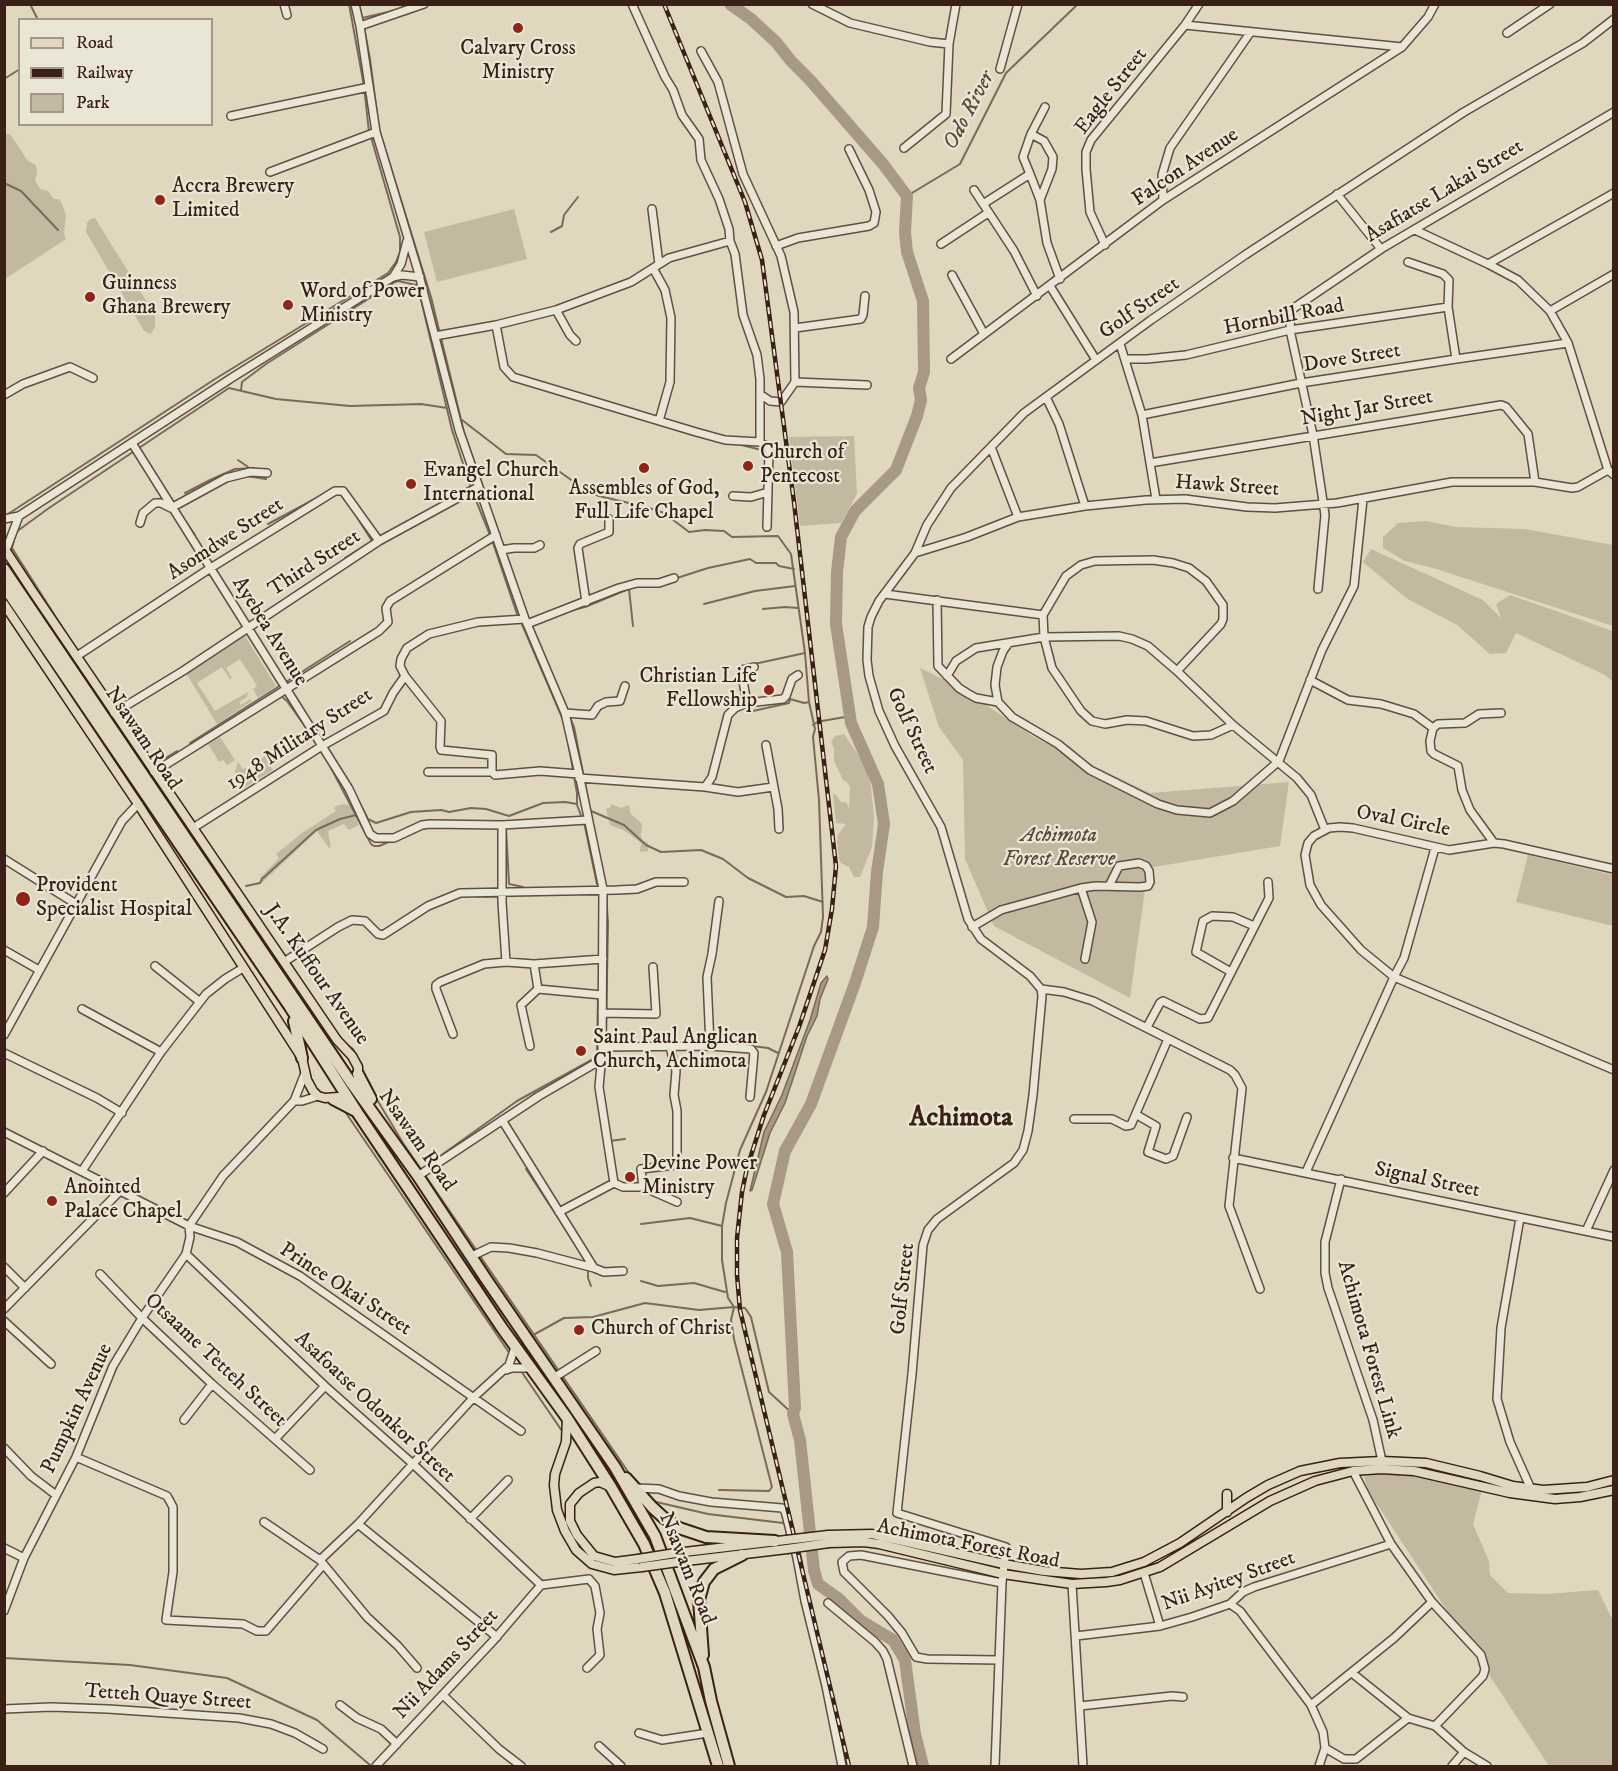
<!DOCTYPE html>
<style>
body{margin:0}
#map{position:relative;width:1618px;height:1771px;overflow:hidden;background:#dfd8be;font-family:"IM FELL DW Pica",serif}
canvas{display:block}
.frame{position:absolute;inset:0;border:6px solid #3a2016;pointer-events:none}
.legend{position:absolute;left:18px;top:18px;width:195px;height:108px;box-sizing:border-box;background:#eae6d5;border:2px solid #a49789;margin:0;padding:8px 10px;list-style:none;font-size:18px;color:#3a2016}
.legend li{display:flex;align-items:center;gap:12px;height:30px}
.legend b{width:30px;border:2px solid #a49789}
</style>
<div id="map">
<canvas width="1618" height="1771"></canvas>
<div class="frame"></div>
<ul class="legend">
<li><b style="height:8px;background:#dfd8be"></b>Road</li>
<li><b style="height:8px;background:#3a2016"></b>Railway</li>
<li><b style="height:16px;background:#c3b9a1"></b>Park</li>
</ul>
</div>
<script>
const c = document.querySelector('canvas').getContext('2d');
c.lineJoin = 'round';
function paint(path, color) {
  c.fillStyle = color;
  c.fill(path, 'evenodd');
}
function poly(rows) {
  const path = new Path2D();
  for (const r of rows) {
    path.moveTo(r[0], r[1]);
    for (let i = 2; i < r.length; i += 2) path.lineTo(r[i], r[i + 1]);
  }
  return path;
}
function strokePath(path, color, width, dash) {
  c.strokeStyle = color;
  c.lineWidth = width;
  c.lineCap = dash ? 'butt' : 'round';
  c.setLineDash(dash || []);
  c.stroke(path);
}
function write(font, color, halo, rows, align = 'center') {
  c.font = font + ' "IM FELL DW Pica",serif';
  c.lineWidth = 4.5;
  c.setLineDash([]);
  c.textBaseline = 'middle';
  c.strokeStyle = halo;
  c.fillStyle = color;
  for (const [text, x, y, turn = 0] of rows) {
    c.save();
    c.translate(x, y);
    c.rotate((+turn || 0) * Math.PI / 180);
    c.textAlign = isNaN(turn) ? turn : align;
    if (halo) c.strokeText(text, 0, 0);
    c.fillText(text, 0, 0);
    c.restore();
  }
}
paint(poly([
 [5,134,10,134,28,161,36,165,37,173,35,180,40,189,48,191,54,199,59,199,62,204,66,215,64,234,66,239,5,279],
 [514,209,527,259,437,282,424,232],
 [95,218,155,315,155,327,151,334,144,331,86,232,87,223,90,219],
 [854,436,857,494,841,523,800,526,789,437],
 [1426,521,1456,527,1525,529,1613,545,1613,626,1433,568,1405,561,1383,548,1383,537,1398,523],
 [1371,549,1483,600,1501,618,1496,604,1510,595,1613,631,1613,682,1605,675,1516,633,1506,653,1490,654,1457,625,1406,598,1363,562],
 [245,636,276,686,258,698,253,689,257,686,240,659,226,668,232,678,230,679,222,667,197,683,215,711,248,692,247,697,239,702,241,705,250,699,252,701,217,724,186,673],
 [920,668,959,687,1034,737,1150,793,1289,782,1280,846,1148,868,1130,998,994,926,965,859,963,760,939,727],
 [844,734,866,766,871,787,874,818,872,847,860,877,854,877,849,867,841,863,839,859,837,842,838,835,846,824,836,823,833,794,836,795,841,802,846,802,849,808,850,788,848,783,843,780,834,761,834,749,831,742,835,736],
 [220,737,235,760,227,765,223,760,219,762,208,744],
 [265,756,273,770,244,788,245,780,256,770,254,766,259,763,258,761],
 [238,762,243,769,248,767,250,770,240,782,235,772],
 [344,804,350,805,359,825,349,830,344,824,328,831,331,847,329,848,317,831,262,883,260,878,279,858,276,854,302,833,336,811,334,808,336,806],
 [611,804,621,808,629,805,631,814,642,824,641,837,644,841,648,843,648,851,640,852,641,843,625,831,610,825,606,809,611,807],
 [1528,855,1613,875,1613,926,1516,902],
 [1382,1472,1413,1474,1482,1490,1473,1524,1489,1561,1490,1575,1508,1593,1546,1594,1598,1590,1613,1621,1613,1766,1549,1766,1369,1492,1364,1477]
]), '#c3b9a1');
const water = poly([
 [827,976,828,979,820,999,817,1016,807,1036,785,1103,770,1133,752,1190,750,1191,764,1132,782,1095,810,1020,821,983,827,976]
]);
paint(water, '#a79985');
strokePath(water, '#7b6959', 1.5);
strokePath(poly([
 [30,4,38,20],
 [349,4,364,86,369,132],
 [359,4,363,22],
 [362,18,397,10],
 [364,27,370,59,379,129,431,297,464,432,511,568],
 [4,79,20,69],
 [4,183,21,191,58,230],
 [907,196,960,164,1006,73,1078,4],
 [551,232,562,226,564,215,578,197],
 [241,390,242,382,266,364,395,282,398,281,416,285,419,291,452,430,471,488],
 [462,420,506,454,536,455,584,489,599,496,646,507,664,513,689,532,705,530,724,531,732,537,778,536,791,554,805,653,809,702,815,729,813,737,819,800,823,917,821,932,814,946,766,1092,740,1150,726,1203,722,1226,722,1260,728,1298,734,1307,745,1308,751,1317,769,1392,793,1414],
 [737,444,766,451],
 [238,460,248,467],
 [246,476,266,479],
 [185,493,210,480,235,469,254,468],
 [473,493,490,535],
 [453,497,471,486],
 [181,515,195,535],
 [5,516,215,379,388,273,396,262,400,252,400,237,371,137],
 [268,524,326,493],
 [492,540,518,617],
 [478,550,493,542],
 [345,558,372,541,353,511],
 [677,578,708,568,750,559,756,563,776,563,779,566,794,569],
 [629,589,633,626],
 [704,604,755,591,795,586],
 [763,609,785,607,798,608],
 [569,611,585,607,631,588],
 [521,622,564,722],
 [71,641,12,548,16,532,49,508,229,388,276,399,350,406,421,404,447,408],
 [547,662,554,679],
 [754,664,805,653],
 [286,682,350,641],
 [281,696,287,701,317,743],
 [566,707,574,727,602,870],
 [753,711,789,703,790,699,804,703,809,702],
 [822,721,845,717,851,723],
 [311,723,323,741],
 [813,725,819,721],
 [567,736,577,793,577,805,582,818],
 [190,743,281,685],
 [327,747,339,767],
 [154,765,177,751],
 [330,766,371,844,374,846,379,846,391,841],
 [352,788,367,817],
 [591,811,624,825,646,845,661,852,701,850,723,859,748,878,786,897,804,896,823,902],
 [366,818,376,823,411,812,441,810,449,812,471,808,486,809,509,816,543,803,565,802,577,804],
 [584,822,597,884],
 [506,828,509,884,523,887],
 [421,829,434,827],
 [499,871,499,825],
 [246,886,260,883,262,879,316,830,340,819,356,815],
 [606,894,608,923,606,1033,607,1044,609,1045],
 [704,995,706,1022],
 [710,1043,735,1044],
 [346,1044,353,1049,360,1063],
 [752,1046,768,1048,778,1053],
 [376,1098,403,1143,477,1251],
 [346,1113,510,1354],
 [610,1141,625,1139],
 [422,1169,517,1101,597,1057,598,996],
 [526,1169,574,1242],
 [641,1224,690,1218,722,1226],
 [480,1256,631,1476],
 [588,1269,588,1278,591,1286],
 [641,1281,658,1286,694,1283,725,1292],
 [535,1334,564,1318,593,1317,645,1303,699,1310,734,1307,731,1320,734,1339,772,1487,769,1491,719,1490],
 [521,1371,562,1431],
 [652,1501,708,1514,783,1523],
 [4,1658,130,1665,227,1678,317,1720,370,1765]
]), '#7b6959', 2);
strokePath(poly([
 [730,4,751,19,776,42,791,61,810,80,883,164,907,196,905,232,907,252,923,301,924,372,919,388,921,400,917,416,896,470,855,511,841,537,837,572,836,624,851,723,878,784,884,824,877,872,873,927,855,983,811,1104,785,1151,773,1204,787,1252,795,1408,793,1414,800,1440,814,1570,818,1584,839,1599,861,1621,893,1640,905,1660,915,1734,923,1766]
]), '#a79985', 12);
const minor = poly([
 [284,4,287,15],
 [355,4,360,26,376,132,418,271,459,430,525,619,565,713,579,774,603,889,602,1055,599,1087,614,1183],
 [632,4,665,77,673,90,682,115,699,139,701,160,719,199,729,229,730,241,735,254,743,315,757,355,760,379,760,442],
 [812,4,850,23,930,42,949,44],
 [1185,25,1402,47],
 [360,26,424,4],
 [1507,33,1550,4],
 [701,51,718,82,743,174,781,256,794,312,795,382,781,402,770,401,760,394],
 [1000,69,1018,4],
 [231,116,369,87],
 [904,148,946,114,949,44,956,4],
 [270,172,376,132],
 [1030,174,1023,157,1031,134],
 [974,190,1014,251,1037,296],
 [1337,194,1381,249],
 [1040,200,1052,169,1053,157,1044,141,1031,134,1045,107],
 [1163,200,1162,175,1170,148,1250,33],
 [983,204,1030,174,1040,200,1047,243,1060,279],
 [652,209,659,264],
 [1415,230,1488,264,1518,280,1550,311,1568,343,1608,470,1614,475],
 [941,244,988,213],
 [1105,245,1090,212,1086,169,1086,152,1091,140,1185,25,1199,4],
 [776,246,798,238,869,226,874,223,876,212,869,190,849,149],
 [1408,262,1443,274,1449,280,1448,307,1456,359],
 [1488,264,1614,193],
 [653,268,665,290,671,318,670,382,659,421],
 [952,275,984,334],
 [393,277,402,275,420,277],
 [1050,286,1096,360],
 [556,310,570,335,576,341],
 [1550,311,1614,274],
 [496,325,504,367,513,377,696,432,725,440,760,442,768,447,769,451,767,527],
 [795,328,861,319,863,315,865,296],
 [435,336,496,325,556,310,631,282,669,258,730,241],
 [1120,344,1142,415,1156,499],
 [951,359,1163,200,1402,47,1428,17,1435,4],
 [1126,359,1147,359,1186,355,1290,330,1448,307],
 [795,382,867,385],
 [4,395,23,384,70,367,93,378],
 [1046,397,1059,424,1085,506],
 [1142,415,1301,383,1456,359,1568,343],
 [132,443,349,789,370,834,376,838,394,838,422,825,430,824,502,825,588,820],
 [991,447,1018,517],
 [1150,463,1501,405,1506,407,1528,434,1535,482],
 [733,496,751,497,768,492],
 [4,519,19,516,233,377,393,277,401,264,407,241],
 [140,523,143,513,155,503,161,503,171,508,226,478,250,472,267,473],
 [6,550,19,516],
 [501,550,514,548,534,548,540,545],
 [915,553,967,537,1018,517,1085,506,1146,500,1185,499,1247,507,1275,508,1337,503,1452,482,1535,482,1572,488,1578,487,1608,470],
 [1318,589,1325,515,1313,435,1290,330,1291,310,1381,249,1614,112],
 [885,594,1043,615],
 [937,600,938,666,959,688,967,693,976,698,998,702],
 [586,602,578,548,580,544,609,532,609,519],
 [525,619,478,622,429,634,407,648,401,659,400,666,405,676,441,721,440,747,441,750,492,755,492,772,495,775,540,771,579,774],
 [527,624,619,588,637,583,659,583,674,578],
 [1008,644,1003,651,997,667,995,685,998,702,1012,717,1058,744,1090,770,1158,804,1177,810,1210,813,1233,801,1279,761,1322,650,1354,586,1363,499],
 [77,656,209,569,335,491,343,491,379,541],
 [1177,671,1221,624,1223,619,1223,605,1206,581,1189,568,1173,563,1153,560,1095,561,1081,565,1066,576,1043,615,1044,637,1052,668,1081,711,1092,721,1105,724,1127,720,1146,721,1193,736,1211,735,1233,725],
 [947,676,956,661,976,648,1044,637,1119,636,1132,639,1148,646,1177,671,1233,725,1297,778,1311,795,1325,830],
 [1310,680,1348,700,1381,704,1414,714,1433,728],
 [747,703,741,670,754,667],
 [114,713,183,671,379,541,478,487],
 [565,713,592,715,598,706,606,702,620,701,625,686],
 [766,745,778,809,779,829],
 [154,772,379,631,388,622,386,608,390,601,496,535],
 [428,772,492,772],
 [579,778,705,787,738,792,773,787],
 [705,787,712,777,728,715,735,708,747,703,783,699,786,696,792,679,798,675],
 [502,825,502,902,506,962],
 [193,828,322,746,384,711,393,693,405,676],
 [1494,843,1470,810,1462,790,1458,766,1434,754,1431,751,1430,741,1433,728,1438,724,1465,723,1479,714,1501,713],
 [4,859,76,904],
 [1614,869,1504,844,1494,843,1449,850,1353,828,1340,827,1329,828,1314,836,1308,843,1305,855,1310,885,1321,905,1361,950,1394,977,1614,1070],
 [1081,888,1092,922,1085,959],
 [972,927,1001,910,1081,888,1096,886,1140,887,1148,886,1150,882,1149,871,1146,866,1139,863,1119,866,1109,886],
 [4,950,39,970],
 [284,962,338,927,352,920,365,921,378,934,383,935,428,906,460,893,617,890,637,889,656,882,684,882],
 [534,964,538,989,602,995],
 [155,966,200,1002],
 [1231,972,1196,952,1203,921,1212,916,1233,917,1254,926],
 [1041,989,1064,992,1093,1001,1230,1070,1235,1075,1242,1088,1229,1206,1260,1289],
 [82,1009,161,1052],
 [602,1013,656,1014,653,967],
 [1147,1027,1160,1003,1163,1001,1200,1019,1208,1018,1269,898,1268,882],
 [453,1034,436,989,436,985,440,982,484,964,506,962,534,964,603,959],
 [4,1035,122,821,138,804],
 [530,1046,521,1005,538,989],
 [710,1046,707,977,712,954,719,901],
 [602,1047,710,1046,751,1049,754,1053,750,1097],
 [4,1053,97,1098,122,1113],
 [294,1101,302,1101,318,1096],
 [1137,1115,1156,1126,1148,1152,1166,1159,1173,1156,1187,1117],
 [1074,1119,1112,1119,1126,1126,1131,1125,1168,1039],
 [502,1120,594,1268],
 [4,1132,189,1226,237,1242,300,1276,521,1431],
 [1233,1158,1614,1237],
 [82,1171,161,1052,206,994,225,979,243,968],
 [1306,1172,1394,977,1404,958,1435,848],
 [418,1176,539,1096,601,1060],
 [1341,1179,1325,1242,1325,1273,1328,1288,1373,1420,1382,1461],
 [643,1187,641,1169,675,1165,677,1162,677,1111,674,1095,676,1071,670,1047],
 [4,1193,43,1151],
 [559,1212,614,1183,623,1187,643,1187,677,1202],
 [1520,1218,1501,1328,1497,1399,1510,1442,1531,1489],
 [189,1226,223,1176,294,1101,305,1073],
 [1586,1231,1614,1170],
 [186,1254,325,1386,413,1464,541,1585],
 [472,1256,491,1247,509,1248,537,1253,594,1268,604,1272,623,1271],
 [4,1267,25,1288],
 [100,1274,142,1318,212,1384,310,1470],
 [4,1309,119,1192],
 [4,1321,51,1364],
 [506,1370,512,1368,529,1368],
 [555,1377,596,1351],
 [184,1420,212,1384],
 [275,1439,325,1386],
 [4,1448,31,1476,56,1495],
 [76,1457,167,1496,173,1507,173,1572,166,1620,243,1624,257,1631,266,1631,323,1565],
 [1353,1471,1391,1544,1432,1602,1481,1655,1485,1669,1483,1676,1435,1726],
 [636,1488,659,1489,679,1496,711,1502,782,1508,785,1511,797,1558,805,1601,826,1686,842,1766],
 [470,1519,508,1480],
 [264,1522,320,1560,367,1617,398,1646,417,1668],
 [358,1524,497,1637],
 [4,1548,24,1558],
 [320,1560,358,1524,474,1397,509,1365,515,1347],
 [1144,1573,1160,1626],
 [1072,1584,1083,1766],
 [541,1585,589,1579,595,1586,600,1613,597,1629,600,1655,587,1668],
 [828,1603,875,1642,883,1651,887,1659,913,1766],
 [1230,1604,1240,1611,1311,1705,1323,1732,1325,1748,1319,1766],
 [4,1611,24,1558,76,1457,113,1366,142,1318,186,1254,190,1237,189,1226],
 [1076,1636,1160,1626,1192,1617,1230,1604,1243,1592,1254,1587,1391,1544],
 [999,1660,927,1659,916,1657,902,1633,888,1616,844,1572,842,1562,849,1556,861,1555,1002,1583],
 [1352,1673,1408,1718,1435,1726,1464,1752,1487,1766],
 [443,1695,499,1749,521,1766],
 [340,1705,357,1718,381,1729,397,1744],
 [1311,1705,1394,1638,1432,1602],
 [1080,1706,1172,1696,1183,1697],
 [4,1709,51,1707,108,1709,239,1718,271,1724,295,1733,323,1749],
 [639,1733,662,1740,708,1733],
 [599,1746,621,1766],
 [1325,1748,1344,1759,1356,1759,1408,1718],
 [376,1766,493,1641,541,1585],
 [995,1766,1002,1583,1006,1547,897,1513,912,1374,923,1245,928,1230,937,1219,1014,1163,1023,1150,1028,1131,1033,1095,1042,996,1041,989,1030,976,981,939,968,919,941,827,895,746,879,711,869,676,867,660,868,627,871,617,879,601,915,553,927,525,951,488,1024,413,1151,320,1245,255,1464,112,1583,43,1614,19],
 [1452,1766,1464,1752]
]);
const major = poly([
 [4,548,33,592,337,1040,352,1056,358,1067,358,1080],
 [4,604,138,804,302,1058,307,1080,313,1091,318,1096,325,1098,338,1097],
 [567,1418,566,1442,555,1474,554,1485,557,1510,565,1531,576,1550,592,1564,614,1570,642,1567],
 [611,1487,600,1482,594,1483,579,1493,570,1504,570,1521,577,1535,594,1556,615,1562,638,1559],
 [1227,1512,1227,1494],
 [828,1535,872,1534,1004,1564,1044,1571,1081,1574,1112,1572,1144,1562,1180,1543,1246,1498,1268,1485,1300,1471,1340,1463,1382,1461,1426,1463,1480,1476,1513,1486,1543,1490,1587,1487,1614,1480],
 [829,1543,864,1542,879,1544,1003,1574,1044,1580,1072,1584,1106,1582,1120,1580,1160,1567,1270,1501,1315,1481,1353,1471,1381,1469,1414,1471,1510,1493,1555,1499,1580,1497,1614,1490],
 [676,1553,786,1540],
 [678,1562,787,1549]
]);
const highway = poly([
 [4,569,350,1081,418,1176,486,1279,615,1467,655,1536,670,1576,704,1667,711,1701,729,1766],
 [4,586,290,1007,357,1112,502,1328,567,1418,611,1487,644,1544,665,1593,718,1766],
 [294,1021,302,1058],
 [358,1074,371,1099],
 [333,1099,354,1110],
 [626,1478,652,1507,664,1518,679,1528,706,1537,775,1541],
 [703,1655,699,1600,704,1582,714,1569,742,1555]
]);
strokePath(minor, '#634e40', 10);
strokePath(major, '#3a2016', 11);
strokePath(highway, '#3a2016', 14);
strokePath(minor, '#eae6d5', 7);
strokePath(major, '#dfd8be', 8);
strokePath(highway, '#dfd8be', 10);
const rail = poly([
 [664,4,745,202,762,260,794,502,836,866,832,909,825,950,799,1027,764,1115,747,1168,742,1192,737,1238,737,1275,740,1310,849,1766]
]);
strokePath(rail, '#3a2016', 4.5);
strokePath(rail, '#eae6d5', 2, [7]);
const majorBridge = poly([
 [786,1540,828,1535],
 [787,1549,829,1543],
 [638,1559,676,1553],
 [642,1567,678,1562]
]);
strokePath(majorBridge, '#3a2016', 11, []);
strokePath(majorBridge, '#dfd8be', 8);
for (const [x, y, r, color] of [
 [518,28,6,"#8f2418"],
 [160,200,6,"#8f2418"],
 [90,297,6,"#8f2418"],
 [288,305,6,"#8f2418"],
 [748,466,6,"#8f2418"],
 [644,468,6,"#8f2418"],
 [411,484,6,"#8f2418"],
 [769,690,6,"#8f2418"],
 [23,899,8,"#8f2418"],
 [581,1051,6,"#8f2418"],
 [630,1177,6,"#8f2418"],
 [52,1201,6,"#8f2418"],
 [579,1330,6,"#8f2418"]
]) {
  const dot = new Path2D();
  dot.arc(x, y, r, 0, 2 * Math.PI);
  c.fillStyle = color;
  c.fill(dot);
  strokePath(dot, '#eae6d5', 2);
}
write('21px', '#3a2016', '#eae6d5', [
 ["Calvary Cross",518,50,"center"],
 ["Ministry",518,74,"center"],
 ["Accra Brewery",172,188],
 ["Limited",172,212],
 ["Guinness",102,285],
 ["Ghana Brewery",102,309],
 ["Word of Power",300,293],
 ["Ministry",300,317],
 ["Church of",760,454],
 ["Pentecost",760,478],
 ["Evangel Church",423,472],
 ["International",423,496],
 ["Assembles of God,",644,490,"center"],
 ["Full Life Chapel",644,514,"center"],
 ["Christian Life",757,678,"right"],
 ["Fellowship",757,702,"right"],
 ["Provident",36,887],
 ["Specialist Hospital",36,911],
 ["Saint Paul Anglican",593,1039],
 ["Church, Achimota",593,1063],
 ["Devine Power",642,1165],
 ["Ministry",642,1189],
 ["Anointed",64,1189],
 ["Palace Chapel",64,1213],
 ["Church of Christ",591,1330]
], 'left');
write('21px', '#3a2016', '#eae6d5', [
 ["Eagle Street",1112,92,-52],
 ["Falcon Avenue",1186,168,-34],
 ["Asafiatse Lakai Street",1445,192,-31],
 ["Golf Street",1140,309,-35],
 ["Hornbill Road",1284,318,-11],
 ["Dove Street",1352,359,-9],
 ["Night Jar Street",1367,409,-10],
 ["Hawk Street",1227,487,4],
 ["Asomdwe Street",226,540,-33],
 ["Third Street",315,564,-33],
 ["Ayebea Avenue",269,632,58],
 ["Golf Street",911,731,65],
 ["Nsawam Road",142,739,56],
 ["1948 Military Street",300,740,-33],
 ["Oval Circle",1403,822,11],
 ["J.A. Kuffour Avenue",316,975,55],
 ["Nsawam Road",416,1141,55],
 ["Signal Street",1427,1181,12],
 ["Golf Street",904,1289,-84],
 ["Prince Okai Street",345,1290,33],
 ["Achimota Forest Link",1368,1350,74],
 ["Otsaame Tetteh Street",215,1361,43],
 ["Asafoatse Odonkor Street",374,1408,43],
 ["Pumpkin Avenue",78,1409,-65],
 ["Achimota Forest Road",968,1545,11],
 ["Nsawam Road",686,1569,68],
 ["Nii Ayitey Street",1229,1582,-20],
 ["Nii Adams Street",447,1665,-47],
 ["Tetteh Quaye Street",168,1698,4]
]);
write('italic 21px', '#5c4639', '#eae6d5', [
 ["Achimota",1059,837],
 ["Forest Reserve",1059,861]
]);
write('italic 22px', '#604a3d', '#eae6d5', [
 ["Odo River",970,111,-62]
]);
write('bold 27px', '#3a2016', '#eae6d5', [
 ["Achimota",961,1119]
]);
</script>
